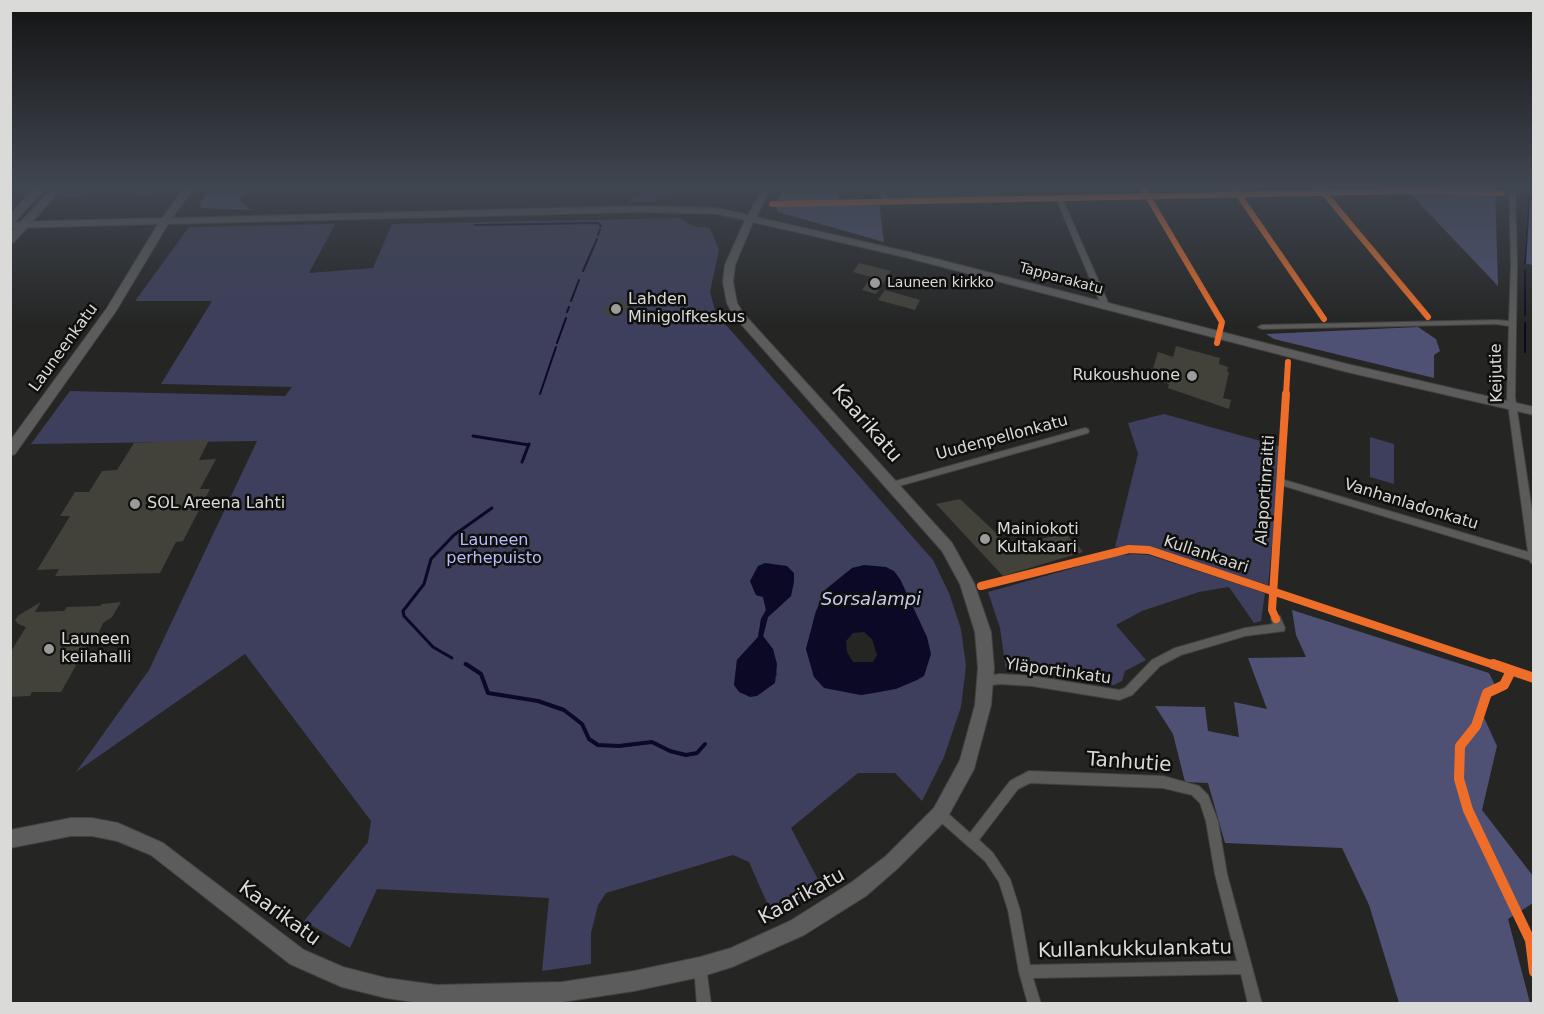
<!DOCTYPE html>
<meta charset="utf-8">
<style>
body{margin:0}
#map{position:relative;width:1544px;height:1014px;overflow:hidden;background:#252524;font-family:"DejaVu Sans",sans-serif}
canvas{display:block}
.frame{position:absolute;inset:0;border:12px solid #dadad8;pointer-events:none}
</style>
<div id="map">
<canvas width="1544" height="1014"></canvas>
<div class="frame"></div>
</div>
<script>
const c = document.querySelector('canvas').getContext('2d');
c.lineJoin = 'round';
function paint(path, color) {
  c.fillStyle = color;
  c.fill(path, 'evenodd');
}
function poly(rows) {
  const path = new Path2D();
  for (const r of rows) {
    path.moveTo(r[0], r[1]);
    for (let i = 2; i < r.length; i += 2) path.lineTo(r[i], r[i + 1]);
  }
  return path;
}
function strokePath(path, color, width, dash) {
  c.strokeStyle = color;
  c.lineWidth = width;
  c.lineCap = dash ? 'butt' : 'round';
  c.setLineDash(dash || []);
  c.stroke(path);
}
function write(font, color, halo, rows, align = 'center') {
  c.font = font + ' "DejaVu Sans",sans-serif';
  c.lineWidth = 5;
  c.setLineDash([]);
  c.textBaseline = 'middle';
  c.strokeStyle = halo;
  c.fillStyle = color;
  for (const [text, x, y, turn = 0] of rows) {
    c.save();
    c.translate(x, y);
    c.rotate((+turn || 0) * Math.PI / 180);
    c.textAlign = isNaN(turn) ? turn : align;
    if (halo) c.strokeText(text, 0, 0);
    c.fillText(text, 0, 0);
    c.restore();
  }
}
paint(poly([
 [65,185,95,185,82,198,55,199],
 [651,185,708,185,691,187,652,202,629,202,631,199,653,188],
 [881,185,996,185,1001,198,891,201],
 [680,218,692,226,710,228,719,250,710,292,715,310,727,326,933,560,949,593,961,629,966,666,961,707,944,757,922,801,895,773,858,773,791,828,822,887,772,914,749,862,733,855,606,893,598,905,591,933,591,964,542,971,549,898,377,889,350,948,304,921,368,842,371,821,245,654,76,772,149,670,257,441,31,444,70,391,285,396,292,387,161,384,212,301,135,301,189,227,335,224,309,273,373,268,392,224],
 [900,579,919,623,880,692,861,695,851,693,814,677,806,649,816,611],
 [750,581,791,596,768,617,763,637,773,649,777,676,734,685,737,660,758,637,761,619,766,610,763,597,756,595],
 [1164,414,1282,447,1268,585,1143,546,1115,547,1138,454,1128,423],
 [1370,437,1394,444,1394,484,1370,477],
 [1133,554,1149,555,1265,593,1261,621,1254,623,1229,587,1199,592,1142,611,1116,625,1146,660,1125,671,1122,681,1114,685,1105,685,1076,675,1006,670,1000,628,988,592,1116,556]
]), '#3d3f5c');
paint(poly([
 [214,185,255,185,239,199,250,210,201,208,199,203],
 [785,185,837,185,840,204,879,203,884,242,778,212,775,205],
 [1402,185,1495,185,1498,286],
 [1528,199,1533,200,1533,265,1524,263],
 [1418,327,1436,339,1440,351,1434,355,1434,378,1274,339,1266,334],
 [1292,610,1489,673,1494,683,1493,694,1480,709,1497,746,1482,810,1533,876,1533,903,1508,919,1530,1003,1399,1003,1369,905,1342,848,1225,843,1208,783,1185,782,1173,734,1155,706,1205,707,1208,731,1239,737,1234,702,1267,709,1248,658,1306,657,1296,635]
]), '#4f5174');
paint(poly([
 [765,563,787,566,794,573,794,582,791,596,768,617,763,636,773,649,777,664,775,683,757,696,750,697,739,692,734,685,737,660,758,637,761,619,766,610,763,597,756,595,750,581,758,566],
 [864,565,886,567,894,571,900,579,927,637,931,654,924,676,917,680,896,689,861,695,824,688,814,677,806,649,816,611,826,589,852,568],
 [853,633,864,632,872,639,877,655,873,662,853,662,847,652,846,641]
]), '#0c0926');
strokePath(poly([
 [1529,185,1531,189],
 [475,225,598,223,601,226],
 [598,235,600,229],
 [1525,263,1529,200,1532,198],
 [1525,270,1525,315],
 [583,271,597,239],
 [571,301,579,280],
 [567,312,569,307],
 [1525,323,1525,352],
 [557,343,566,318],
 [540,394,556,347]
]), '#0c0926', 2);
strokePath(poly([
 [473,436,529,445],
 [522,462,529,444],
 [452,658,433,647,404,616,403,611,424,584,431,559,454,535,492,508],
 [465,664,468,666]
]), '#0c0926', 3);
strokePath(poly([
 [466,664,481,674,488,693,538,701,564,710,582,724,589,739,598,745,619,746,652,742,670,751,686,755,697,753,705,744]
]), '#0c0926', 4);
paint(poly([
 [142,185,158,185,149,196,133,196],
 [859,263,891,271,876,294,862,290,871,277,853,272],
 [885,290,920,300,915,310,878,300],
 [621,300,630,308,612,317,602,309],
 [1176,346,1220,358,1219,364,1228,367,1227,372,1229,372,1223,398,1231,400,1229,409,1168,388,1169,384,1159,381,1160,377,1151,375,1158,352,1173,357],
 [209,440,199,460,216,459,200,489,210,489,183,541,176,542,160,573,55,576,59,569,37,570,70,516,60,516,75,492,89,492,102,471,117,470,134,443],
 [960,499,1010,546,1058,535,1059,537,1068,536,1071,540,1074,540,1083,552,1003,576,936,504],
 [41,602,35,612,64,611,67,607,100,606,102,604,121,602,112,617,103,623,94,644,88,644,61,692,32,692,30,696,10,697,10,653,26,627,18,624,15,620,19,615]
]), '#43423a');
const street = poly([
 [870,185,877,185,884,189,890,202,889,203,885,203,879,191,870,185],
 [1509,185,1515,185,1517,264,1515,397,1534,524,1534,564,1531,563,1529,560,1281,485,1277,482,1281,479,1528,552,1507,397,1509,326,1496,324,1262,329,1258,327,1262,325,1496,320,1509,321,1511,264,1509,185],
 [1059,196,1062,198,1110,307,1109,309,1103,309,1102,307,1056,198,1059,196],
 [1085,428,1088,429,1089,431,1088,433,892,488,888,485,892,482,1085,428],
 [1276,615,1280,616,1281,619,1285,628,1284,631,1245,636,1181,655,1160,666,1132,695,1119,700,1032,686,1000,684,985,686,981,684,980,681,981,678,985,676,1000,674,1032,676,1119,690,1125,688,1152,660,1175,648,1245,628,1273,624,1271,619,1272,616,1276,615],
 [1029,771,1163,776,1199,786,1208,795,1218,821,1227,874,1262,1004,1248,1004,1241,974,1033,978,1041,1004,1028,1004,1019,972,1008,910,999,882,985,861,936,818,934,814,936,810,940,808,944,810,970,833,1010,781,1029,771],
 [1030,783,1163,788,1192,795,1200,803,1206,821,1215,874,1237,961,1030,965,1020,910,1010,879,993,853,979,840,1018,789,1030,783],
 [700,961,705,962,706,967,711,1004,697,1004,694,967,695,962,700,961]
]);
const secondary = poly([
 [187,185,196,185,172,218,640,206,717,208,748,215,765,185,773,185,756,217,909,252,1347,364,1534,407,1534,415,1347,372,904,257,753,222,735,265,733,282,737,303,743,313,952,543,974,583,991,632,994,668,991,705,974,769,946,820,898,868,866,896,804,935,732,967,700,977,634,991,562,1002,427,1004,386,998,342,987,290,964,151,855,117,841,92,836,71,836,10,848,10,830,71,818,92,818,118,823,163,843,304,950,343,967,386,978,437,985,562,982,634,971,700,957,731,948,790,921,852,882,886,856,934,808,960,760,975,705,978,668,975,632,960,584,942,551,733,315,727,303,723,282,725,265,745,220,717,214,640,212,168,224,116,311,15,454,10,456,10,441,107,308,158,224,10,228,10,222,162,218,187,185]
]);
const primary = poly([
 [38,185,48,185,14,223,10,224,10,214,38,185],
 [55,185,65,185,14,242,10,243,10,233,55,185]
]);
strokePath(street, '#424241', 2);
strokePath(secondary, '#424241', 2);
strokePath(primary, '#424241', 2);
paint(street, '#5b5b5a');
paint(secondary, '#5c5c5c');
paint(primary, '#5b5b5a');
strokePath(poly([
 [1141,185,1222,322,1217,343],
 [1234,188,1324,319],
 [1320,188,1428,317],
 [772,204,1411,191,1502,193],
 [1286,395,1288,362]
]), '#ee6e29', 6);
strokePath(poly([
 [981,586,1129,549,1149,550,1497,666],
 [1276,619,1272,610,1286,394]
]), '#ee6e29', 8);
strokePath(poly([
 [1493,664,1534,678],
 [1511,671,1504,685,1487,693,1476,726,1460,746,1459,779,1468,810,1530,940,1534,972]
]), '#ee6e29', 10);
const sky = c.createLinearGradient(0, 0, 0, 327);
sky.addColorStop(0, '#141414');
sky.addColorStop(0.57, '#404650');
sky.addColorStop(1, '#40465000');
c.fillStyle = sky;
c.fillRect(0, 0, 1544, 327);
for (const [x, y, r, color] of [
 [875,283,6,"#9b9b99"],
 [616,309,6,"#9b9b99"],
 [1192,376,6,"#9b9b99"],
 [135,504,6,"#9b9b99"],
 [985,539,6,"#9b9b99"],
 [49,649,6,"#9b9b99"]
]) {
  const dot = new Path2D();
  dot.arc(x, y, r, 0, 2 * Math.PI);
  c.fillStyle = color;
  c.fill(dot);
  strokePath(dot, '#0f0f0e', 2);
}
write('14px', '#dadad8', '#0f0f0e', [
 ["Tapparakatu",1061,279,15]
]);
write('14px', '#dadad8', '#0f0f0e', [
 ["Launeen kirkko",887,283]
], 'left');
write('16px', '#dadad8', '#0f0f0e', [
 ["Lahden",628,300],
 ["Minigolfkeskus",628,318],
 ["Rukoushuone",1180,376,"right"],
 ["SOL Areena Lahti",147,504],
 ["Mainiokoti",997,530],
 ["Kultakaari",997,548],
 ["Launeen",61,640],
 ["keilahalli",61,658]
], 'left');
write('16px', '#dadad8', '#0f0f0e', [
 ["Launeenkatu",64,348,-54],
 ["Keijutie",1497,373,-91],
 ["Uudenpellonkatu",1002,438,-15],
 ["Alaportinraitti",1266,490,-86],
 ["Vanhanladonkatu",1411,505,17],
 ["Kullankaari",1206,555,18],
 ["Yläportinkatu",1058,672,8]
]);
write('16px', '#b7bcff', '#0f0f0e', [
 ["Launeen",494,541],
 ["perhepuisto",494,559]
]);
write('italic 18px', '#c7cbf3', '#0f0f0e', [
 ["Sorsalampi",871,600]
]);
write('20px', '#dadad8', '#0f0f0e', [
 ["Kaarikatu",866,424,49],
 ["Tanhutie",1129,763,4],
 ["Kaarikatu",802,897,-29],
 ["Kaarikatu",279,914,36],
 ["Kullankukkulankatu",1135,950,-1]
]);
</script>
